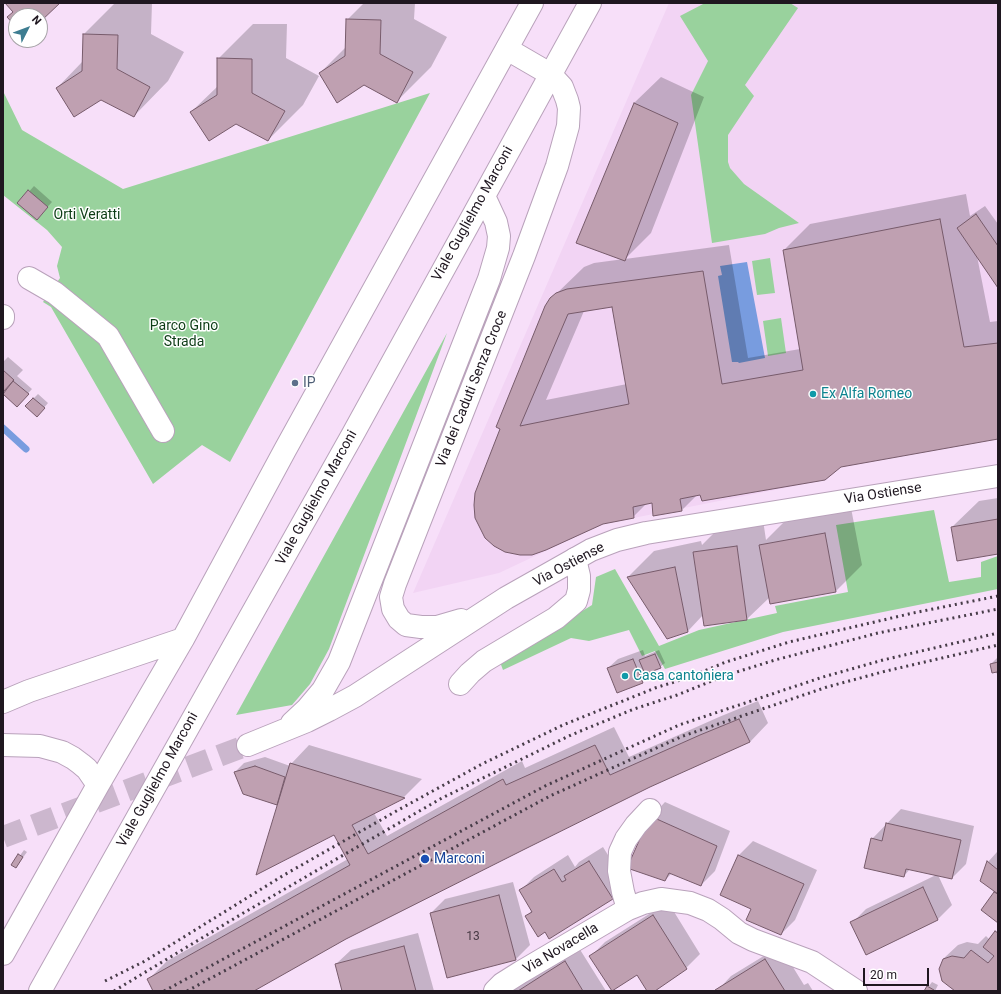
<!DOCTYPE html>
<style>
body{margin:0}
#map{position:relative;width:1001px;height:994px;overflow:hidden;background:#f7dff9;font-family:Roboto,sans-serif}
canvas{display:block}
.frame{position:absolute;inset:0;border:4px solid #1f1720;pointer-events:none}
.north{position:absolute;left:8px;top:8px;width:40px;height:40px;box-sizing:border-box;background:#fff;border:1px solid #a5a2a6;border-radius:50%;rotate:48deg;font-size:11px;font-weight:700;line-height:16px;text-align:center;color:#1f1720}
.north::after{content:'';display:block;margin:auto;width:14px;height:18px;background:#3e7d91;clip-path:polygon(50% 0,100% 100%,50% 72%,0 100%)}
.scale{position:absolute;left:863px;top:968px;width:66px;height:18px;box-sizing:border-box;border:2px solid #1f1720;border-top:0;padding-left:5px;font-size:12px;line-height:14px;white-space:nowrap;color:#1f1720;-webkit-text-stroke:3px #fff;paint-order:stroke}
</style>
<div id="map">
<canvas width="1001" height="994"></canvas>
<div class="frame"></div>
<div class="north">N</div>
<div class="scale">20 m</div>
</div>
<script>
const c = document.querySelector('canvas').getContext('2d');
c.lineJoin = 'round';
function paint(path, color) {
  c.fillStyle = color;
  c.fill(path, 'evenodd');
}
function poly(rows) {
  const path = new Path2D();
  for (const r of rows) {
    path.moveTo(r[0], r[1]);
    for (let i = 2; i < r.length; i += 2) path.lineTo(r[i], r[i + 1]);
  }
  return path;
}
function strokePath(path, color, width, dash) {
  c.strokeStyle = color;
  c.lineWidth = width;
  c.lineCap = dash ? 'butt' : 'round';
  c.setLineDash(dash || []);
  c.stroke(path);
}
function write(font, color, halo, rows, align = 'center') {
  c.font = font + ' Roboto,sans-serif';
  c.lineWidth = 3;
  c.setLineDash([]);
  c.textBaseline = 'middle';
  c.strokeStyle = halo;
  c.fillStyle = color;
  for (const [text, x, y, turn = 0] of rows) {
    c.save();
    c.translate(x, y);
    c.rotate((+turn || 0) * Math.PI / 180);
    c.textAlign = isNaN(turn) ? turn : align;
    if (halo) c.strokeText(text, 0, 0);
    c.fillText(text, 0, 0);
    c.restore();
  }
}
paint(poly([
 [669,3,998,3,998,439,841,467,825,480,603,524,499,573,413,593]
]), '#f2d4f4');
paint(poly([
 [705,3,790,3,798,8,745,85,754,96,728,135,728,162,730,168,744,184,799,223,779,228,765,234,712,243,691,95,708,61,680,16],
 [3,91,22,130,123,189,430,93,230,462,202,445,153,484,51,307,43,302,60,278,57,266,62,247,47,230,3,195],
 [770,258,775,293,757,295,752,261],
 [781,318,786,353,768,356,763,321],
 [447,333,329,649,310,684,292,705,236,715],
 [934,510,949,582,981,577,981,562,998,556,998,589,783,632,665,669,655,651,642,656,629,630,589,641,571,638,503,670,500,662,592,605,596,577,615,569,659,646,699,630,777,613,775,606,848,592,836,525]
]), '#99d29d');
paint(poly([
 [747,262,765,358,739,363,738,362,732,362,718,276,722,275,720,266]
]), '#789cdf');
paint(poly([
 [115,3,152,3,151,34,184,52,168,81,134,116,101,99,57,88,83,61,84,34],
 [364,3,415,3,414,19,447,37,431,67,397,101,364,84,320,73,346,47,347,20],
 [253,24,287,24,286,58,319,76,303,105,268,140,236,123,191,112,218,86,218,59],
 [661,77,704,97,651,233,625,259,729,245,748,358,800,349,784,250,810,224,966,194,970,216,985,206,998,224,998,286,977,256,990,322,998,321,998,438,841,466,697,495,682,510,652,502,647,503,633,517,486,537,551,299,584,267,594,263,624,259,634,103],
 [613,306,627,384,546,400,584,311],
 [34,186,52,202,41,214,19,203],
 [8,357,23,370,17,376,32,389,17,406,3,392,3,362],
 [38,394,48,403,37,416,26,406],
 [998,498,998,553,952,527,979,501],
 [851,508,862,565,836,591,770,597,747,619,703,615,688,631,667,638,628,577,654,551,701,541,702,545,721,526,763,520,766,540,787,519],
 [643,650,645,656,659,650,665,663,660,667,651,671,652,673,642,682,608,668,618,659],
 [998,657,998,672,991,664],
 [758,701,768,723,750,742,650,786,345,938,252,991,154,991,149,979,167,961,348,859,334,833,279,801,277,804,235,772,244,763,265,757,290,766,291,764,309,745,422,779,404,797,374,813,387,836,522,761,525,768,614,727,629,757,719,717],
 [665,802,730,831,715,871,701,885,672,873,665,880,651,817],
 [901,809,974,826,966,864,952,878,938,875,952,905,938,919,867,954,852,923,866,909,936,875,910,869,904,876,872,839],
 [753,841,817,870,795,920,781,934,752,908,739,855],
 [603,847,626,884,612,898,546,931,527,916,532,910,520,891,534,877,568,855,575,867,579,862],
 [24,850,27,852,16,867,13,865],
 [997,852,998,853,998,922,982,910,996,891,988,862],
 [513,882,530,945,516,959,431,913,445,899],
 [668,902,700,954,686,968,653,991,648,991,637,974,591,956,605,942],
 [998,930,998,991,956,991,943,959,958,945,967,942,978,944,986,936,990,940],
 [418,933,434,991,343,991,336,964,351,950],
 [780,946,804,985,808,983,813,991,717,991,731,976],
 [579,948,606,991,513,991,516,988],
 [932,982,938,985,935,991,925,991]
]), '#0003');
strokePath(poly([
 [3,428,26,449]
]), '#789cdf', 7);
const building = poly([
 [5,3,60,3,40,22,40,16,16,16,16,27,7,17,13,12,5,3],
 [346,19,381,20,380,54,413,72,397,103,364,85,337,103,319,73,345,56,346,19],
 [83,34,118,35,117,69,150,87,134,117,101,100,74,117,56,88,82,71,83,34],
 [217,58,252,59,252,93,285,111,268,141,236,124,209,141,190,112,217,95,217,58],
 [634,103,678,123,625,261,576,243,634,103],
 [28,190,48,207,37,220,17,203,28,190],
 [976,214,998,246,998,288,957,228,976,214],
 [940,219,964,347,998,343,998,439,841,467,825,480,702,501,700,495,680,499,682,511,653,516,652,503,633,507,634,518,603,524,546,550,532,555,520,555,505,552,494,546,485,538,475,518,474,505,475,493,500,429,496,427,545,306,550,298,556,293,567,289,703,271,722,384,803,370,783,250,940,219],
 [612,307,629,404,520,426,568,314,612,307],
 [3,370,14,380,3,392,3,370],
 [13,381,29,394,17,407,3,394,13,381],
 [33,398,45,408,37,417,25,406,33,398],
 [998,519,998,554,957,561,951,527,998,519],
 [825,533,836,592,770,604,759,545,825,533],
 [737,546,747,620,704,626,693,552,737,546],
 [675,567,688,632,667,639,627,577,675,567],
 [655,654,661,668,645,674,639,660,655,654],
 [633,659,643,683,617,693,607,668,633,659],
 [998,662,998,676,997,672,992,673,990,664,998,662],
 [739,719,750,742,650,787,525,849,346,939,254,991,153,991,147,979,350,865,334,835,256,875,290,763,405,798,352,825,368,854,503,779,506,785,595,745,610,775,700,735,739,719],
 [255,766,285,777,277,805,243,794,234,772,255,766],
 [650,816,717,846,701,886,669,873,665,881,627,868,650,816],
 [886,823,961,840,952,879,906,869,904,877,864,868,871,838,882,841,886,823],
 [18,854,23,857,16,868,11,865,18,854],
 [738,855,804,884,781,935,746,920,751,909,720,895,738,855],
 [589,861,613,899,549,939,545,932,538,937,525,916,532,912,519,890,554,869,562,882,566,880,564,876,589,861],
 [987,861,998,870,998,894,980,881,987,861],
 [923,887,938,920,866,955,850,922,923,887],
 [994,892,998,894,998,923,981,910,994,892],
 [499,895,516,960,447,978,430,913,499,895],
 [653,915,687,969,655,991,647,991,637,975,612,991,589,956,653,915],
 [995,931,998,933,998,991,955,991,942,981,939,969,943,959,952,956,964,958,971,950,988,963,994,956,983,947,995,931],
 [404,946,416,991,342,991,335,964,404,946],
 [765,959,785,991,716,991,715,990,765,959],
 [565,961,583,991,518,991,546,973,565,961],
 [927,986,934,990,933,991,924,991,927,986]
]);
paint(building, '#bfa0b1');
strokePath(building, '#775b6b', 1);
strokePath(poly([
 [3,837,248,745]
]), '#ccb7ce', 22, [22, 11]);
const minor = poly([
 [507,49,550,74],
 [29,278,55,293,108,336,163,431],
 [3,316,3,318],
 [460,684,470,673,484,661,556,618,576,601,579,590,579,576,575,559],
 [628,909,623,892,619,871,620,852,626,839,636,825,650,810],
 [495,991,502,984,521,972,628,909,643,903,661,899,690,903,708,910,722,919,739,933,753,940,812,962,856,991]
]);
const major = poly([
 [461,620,437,627,421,627,406,625,399,619,393,609,391,597,395,584,524,256,557,166,568,126,569,108,567,100,562,87,550,74],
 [3,702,29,691,183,639],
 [292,723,307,709,323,690,339,662,489,279,498,248,499,236,496,222,484,196],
 [3,745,40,746,62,752,73,758,81,764,87,769,98,785],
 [248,745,307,721,329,710,355,696,506,598,591,550,617,540,646,533,998,476],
 [3,954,98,785,183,639,285,450,532,3],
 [40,991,353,434,590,3]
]);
strokePath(minor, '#b9a2bb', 24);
strokePath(major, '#b9a2bb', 24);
strokePath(minor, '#fff', 22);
strokePath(major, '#fff', 22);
strokePath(poly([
 [105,981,145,961,284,875,400,809,482,764,563,725,655,688,687,678,726,662,789,642,913,613,998,596],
 [114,991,245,912,442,798,571,735,634,709,677,695,727,675,775,660,878,633,998,609],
 [164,991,545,786,679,725,823,677,883,660,998,633],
 [187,991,550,796,683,736,827,687,886,671,998,645]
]), '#473c48', 3, [2, 4]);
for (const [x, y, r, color] of [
 [295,383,4,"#5c6f8a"],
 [813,394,4,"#0f9aa8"],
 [625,676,4,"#0f9aa8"],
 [425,859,5,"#1a4fb4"]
]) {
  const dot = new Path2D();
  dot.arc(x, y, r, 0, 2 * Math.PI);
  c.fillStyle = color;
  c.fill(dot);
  strokePath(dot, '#fff', 1.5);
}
write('12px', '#473944', null, [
 ["13",473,937]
]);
write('14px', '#1f1720', '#fff', [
 ["Viale Guglielmo Marconi",473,214,-61],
 ["Via dei Caduti Senza Croce",472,389,-68],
 ["Via Ostiense",883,494,-9],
 ["Viale Guglielmo Marconi",317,498,-61],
 ["Via Ostiense",569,565,-28],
 ["Viale Guglielmo Marconi",158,780,-61],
 ["Via Novacella",561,949,-31]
]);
write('14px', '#0c3c15', '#fff', [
 ["Orti Veratti",87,215],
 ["Parco Gino",184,326],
 ["Strada",184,342]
]);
write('14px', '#4e5e75', '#fff', [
 ["IP",303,383]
], 'left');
write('14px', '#0d838f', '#fff', [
 ["Ex Alfa Romeo",821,394],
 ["Casa cantoniera",633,676]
], 'left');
write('14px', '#164399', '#fff', [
 ["Marconi",434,859]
], 'left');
</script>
